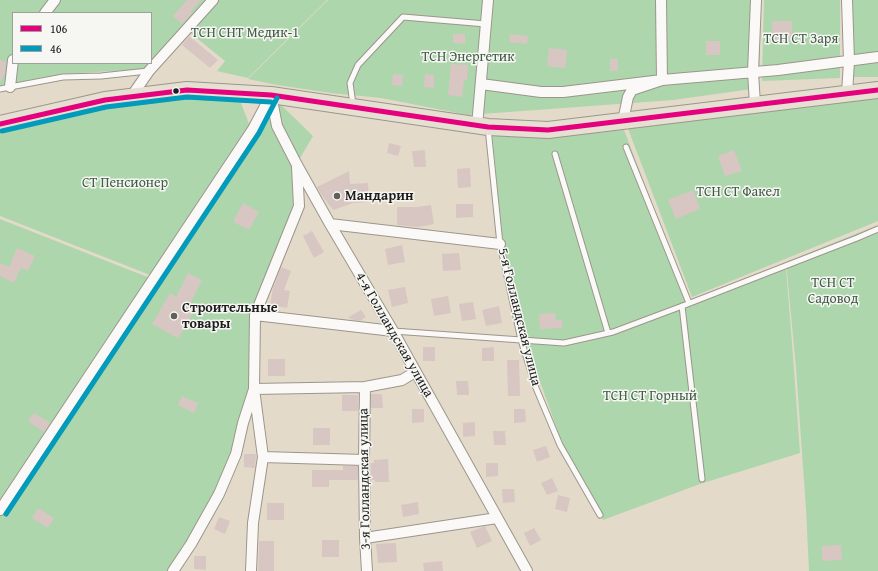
<!DOCTYPE html>
<meta charset="utf-8">
<style>
body{margin:0}
#map{position:relative;width:878px;height:571px;overflow:hidden;background:#e4dac9;font-family:"Gentium Book Plus",serif}
canvas{display:block}
.legend{position:absolute;left:12px;top:12px;width:140px;height:52px;box-sizing:border-box;background:#f6f6f2;border:1px solid #9f9f9c;margin:0;padding:5px 7px;list-style:none;font-size:12px;color:#1c1c1c}
.legend li{display:flex;align-items:center;gap:8px;height:20px}
.legend b{width:20px;border:1px solid #9f9f9c}
</style>
<div id="map">
<canvas width="878" height="571"></canvas>
<ul class="legend">
<li><b style="height:5px;background:#e5007d"></b>106</li>
<li><b style="height:5px;background:#039bbc"></b>46</li>
</ul>
</div>
<script>
const c = document.querySelector('canvas').getContext('2d');
c.lineJoin = 'round';
function paint(path, color) {
  c.fillStyle = color;
  c.fill(path, 'evenodd');
}
function poly(rows) {
  const path = new Path2D();
  for (const r of rows) {
    path.moveTo(r[0], r[1]);
    for (let i = 2; i < r.length; i += 2) path.lineTo(r[i], r[i + 1]);
  }
  return path;
}
function strokePath(path, color, width, dash) {
  c.strokeStyle = color;
  c.lineWidth = width;
  c.lineCap = dash ? 'butt' : 'round';
  c.setLineDash(dash || []);
  c.stroke(path);
}
function write(font, color, halo, rows, align = 'center') {
  c.font = font + ' "Gentium Book Plus",serif';
  c.lineWidth = 3;
  c.setLineDash([]);
  c.textBaseline = 'middle';
  c.strokeStyle = halo;
  c.fillStyle = color;
  for (const [text, x, y, turn = 0] of rows) {
    c.save();
    c.translate(x, y);
    c.rotate((+turn || 0) * Math.PI / 180);
    c.textAlign = isNaN(turn) ? turn : align;
    if (halo) c.strokeText(text, 0, 0);
    c.fillText(text, 0, 0);
    c.restore();
  }
}
paint(poly([
 [0,0,209,0,146,69,62,74,29,80,0,87],
 [13,13,151,13,151,63,13,63],
 [215,0,327,0,248,78,217,71,225,61,188,31],
 [328,0,761,0,759,88,673,100,468,115,381,98,331,93,277,85,248,79],
 [764,0,840,0,840,78,762,81],
 [845,0,878,0,878,77,844,77],
 [192,95,239,98,251,129,155,277,0,216,0,134,82,112],
 [878,95,878,221,692,297,627,126],
 [278,102,313,136,296,165,298,205,254,315,253,388,235,454,173,571,0,571,0,219,155,280,253,129],
 [624,130,691,305,786,269,792,343,800,453,700,484,603,520,562,443,523,334,503,243,492,133,552,134],
 [878,225,878,571,809,571,806,509,796,368,786,262]
]), '#add6ac');
paint(poly([
 [187,0,201,0,190,12,192,13,182,24,173,16],
 [772,21,792,21,792,40,772,40],
 [453,34,465,34,465,44,453,43],
 [510,34,528,36,527,44,509,42],
 [189,36,218,60,210,68,182,45],
 [706,41,720,41,720,55,706,55],
 [549,48,567,50,565,68,547,66],
 [610,59,618,59,618,71,610,71],
 [0,60,6,62,5,73,0,83],
 [451,64,468,65,467,80,464,80,462,97,448,95],
 [393,74,403,75,402,86,392,85],
 [425,74,434,75,434,88,424,87],
 [389,143,401,146,398,156,387,153],
 [425,150,426,167,414,167,412,151],
 [734,150,742,171,725,176,718,156],
 [470,168,471,187,458,188,457,169],
 [349,171,350,184,368,183,369,202,353,203,333,210,321,194,317,187],
 [693,190,700,209,676,219,668,200],
 [243,203,259,212,249,230,233,222],
 [456,204,473,204,473,217,456,218],
 [431,205,434,224,418,227,397,225,397,207,417,207],
 [312,231,324,252,314,258,303,236],
 [402,245,405,262,388,265,385,249],
 [17,248,35,256,28,271,21,268,14,283,0,276,0,263,9,267],
 [459,253,461,270,443,271,442,254],
 [281,267,291,271,284,290,290,291,287,308,270,305,273,288],
 [188,273,202,280,190,304,196,308,178,338,152,324,170,293,176,297],
 [405,287,408,303,392,307,388,290],
 [448,296,451,313,434,316,431,299],
 [473,302,476,319,462,321,459,304],
 [499,306,502,323,486,326,482,310],
 [361,310,366,317,360,321,350,319,349,317],
 [555,313,556,320,562,320,562,328,540,329,539,314],
 [423,347,435,347,435,361,423,361],
 [494,347,494,361,482,361,482,348],
 [268,359,285,359,285,376,268,376],
 [507,360,519,360,520,396,508,396],
 [456,381,468,381,469,395,457,395],
 [371,394,382,394,383,408,371,408],
 [342,395,358,395,358,411,342,411],
 [182,396,198,403,194,413,178,405],
 [412,409,424,409,424,422,412,423],
 [514,409,525,409,526,422,514,423],
 [34,413,50,423,44,432,28,421],
 [475,422,475,436,463,437,463,423],
 [313,428,330,428,330,445,313,445],
 [493,431,505,431,506,445,494,445],
 [546,446,550,457,537,462,533,450],
 [244,454,256,454,255,468,244,467],
 [388,459,389,482,375,482,375,480,371,480,371,463,374,463,374,460],
 [486,463,498,463,498,476,486,477],
 [343,466,358,466,358,480,329,480,329,487,312,487,312,470,343,470],
 [552,478,558,491,547,495,541,483],
 [502,489,514,489,515,502,503,503],
 [558,495,570,498,567,512,555,509],
 [418,502,419,514,403,517,401,505],
 [267,503,284,503,284,520,267,520],
 [38,508,54,518,48,528,32,518],
 [219,517,230,521,225,534,214,529],
 [485,526,492,541,477,548,470,532],
 [534,528,541,540,530,546,524,533],
 [322,540,339,540,339,557,322,557],
 [259,541,274,541,274,571,258,571],
 [396,543,397,562,378,563,376,544],
 [841,545,842,560,822,561,822,546],
 [194,556,206,556,206,570,194,569],
 [442,561,443,571,424,571,423,563]
]), '#d8c6c3');
const service = poly([
 [0,89,10,87,63,77,101,76,148,71],
 [353,104,350,83,358,65,403,17,486,24],
 [488,128,500,244,521,340,536,388,560,445,600,515],
 [626,147,689,303],
 [555,154,608,333],
 [682,306,702,479],
 [393,331,564,343,613,332,685,305,857,238,878,229]
]);
const minor = poly([
 [45,13,55,0],
 [481,84,541,92,563,92,662,80,778,70,878,57],
 [10,87,13,60],
 [847,94,849,61,847,0],
 [271,95,277,126,297,165,330,224,393,331,527,571],
 [131,97,149,71,213,0],
 [755,104,753,72,756,0],
 [623,121,628,97,632,90,662,80,661,0],
 [477,126,488,0],
 [330,224,500,244],
 [255,315,393,331],
 [365,387,364,460,365,538,367,571],
 [263,457,364,460],
 [0,510,253,129,271,95],
 [365,538,497,518],
 [173,571,191,544,219,494,236,454,243,423,254,389,365,387,402,380,415,372],
 [251,571,253,523,263,457,254,389,255,315,299,206,297,167]
]);
const primary = poly([
 [0,124,105,100,187,90,271,95,488,127,548,130,878,90]
]);
strokePath(service, '#9b968c', 7);
strokePath(minor, '#9b968c', 12);
strokePath(primary, '#9b968c', 18);
strokePath(service, '#fbf9f7', 5);
strokePath(minor, '#fbf9f7', 10);
strokePath(primary, '#e6e0d2', 16);
strokePath(poly([
 [0,124,105,100,187,90,271,95,488,127,548,130,878,90]
]), '#e5007d', 5);
strokePath(poly([
 [2,131,106,107,187,97,271,102],
 [6,514,259,133,277,98]
]), '#039bbc', 5);
for (const [x, y, r, color] of [
 [176,91,3.5,"#1c1c1c"],
 [337,196,4,"#625e59"],
 [174,316,4,"#625e59"]
]) {
  const dot = new Path2D();
  dot.arc(x, y, r, 0, 2 * Math.PI);
  c.fillStyle = color;
  c.fill(dot);
  strokePath(dot, '#f6f6f2', 1.5);
}
write('14px', '#3f5c46', '#f6f6f2', [
 ["ТСН СНТ Медик-1",245,33],
 ["ТСН СТ Заря",801,39],
 ["ТСН Энергетик",468,57],
 ["СТ Пенсионер",125,183],
 ["ТСН СТ Факел",738,192],
 ["ТСН СТ",833,283],
 ["Садовод",833,299],
 ["ТСН СТ Горный",650,396]
]);
write('bold 14px', '#1c1c1c', '#f6f6f2', [
 ["Мандарин",345,196],
 ["Строительные",182,308],
 ["товары",182,324]
], 'left');
write('14px', '#1c1c1c', '#f6f6f2', [
 ["5-я Голландская улица",519,317,76],
 ["4-я Голландская улица",394,335,60],
 ["3-я Голландская улица",365,479,-91]
]);
</script>
